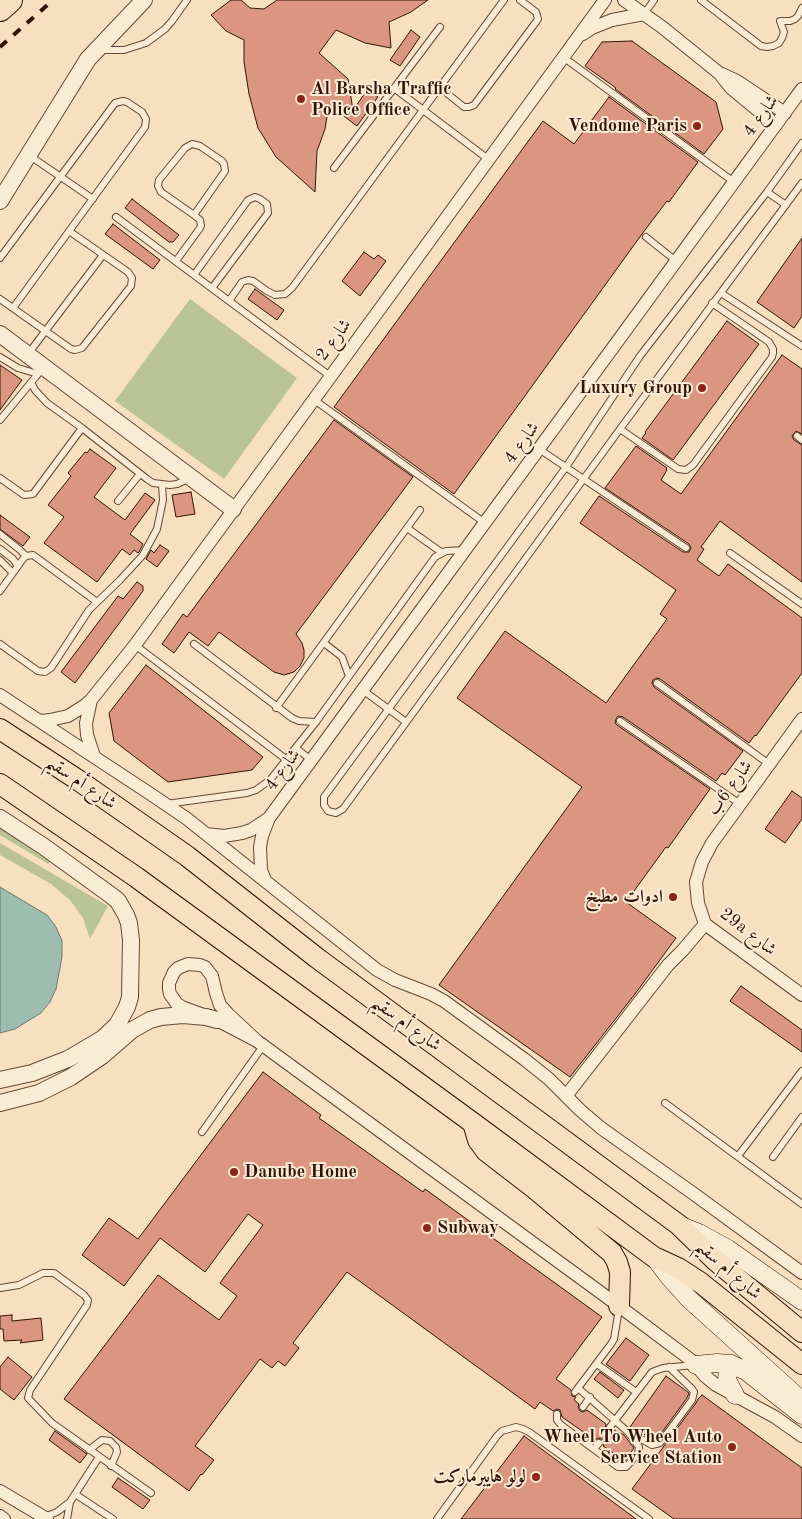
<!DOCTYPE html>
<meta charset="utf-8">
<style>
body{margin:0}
canvas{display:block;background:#f7e0bf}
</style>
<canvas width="802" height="1519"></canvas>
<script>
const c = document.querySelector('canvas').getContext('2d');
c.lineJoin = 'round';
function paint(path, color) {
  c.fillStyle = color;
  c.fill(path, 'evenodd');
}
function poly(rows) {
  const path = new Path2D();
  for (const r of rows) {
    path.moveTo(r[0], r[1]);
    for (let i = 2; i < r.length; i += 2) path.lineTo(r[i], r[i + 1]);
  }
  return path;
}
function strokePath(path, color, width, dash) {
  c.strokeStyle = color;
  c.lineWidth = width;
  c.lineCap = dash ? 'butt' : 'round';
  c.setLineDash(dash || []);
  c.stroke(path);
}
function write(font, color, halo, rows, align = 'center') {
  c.font = font + ' "Old Standard TT",Amiri,serif';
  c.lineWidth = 4;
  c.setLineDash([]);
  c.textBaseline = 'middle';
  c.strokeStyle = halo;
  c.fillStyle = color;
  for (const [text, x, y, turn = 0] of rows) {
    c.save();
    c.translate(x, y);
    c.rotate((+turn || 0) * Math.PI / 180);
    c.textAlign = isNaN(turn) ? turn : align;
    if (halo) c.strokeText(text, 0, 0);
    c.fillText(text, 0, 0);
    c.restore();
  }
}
paint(poly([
 [190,299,297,378,224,479,115,401],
 [0,826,51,860,48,864,0,835],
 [0,843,108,906,90,939,83,918,70,900,51,884,0,855]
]), '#b9c395');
const water = poly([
 [0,887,47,915,56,927,62,941,62,957,56,989,50,1002,41,1013,15,1029,0,1033,0,887]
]);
paint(water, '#9dbdb1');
strokePath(water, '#72796d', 1);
const building = poly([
 [231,0,241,0,250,8,264,9,277,0,428,0,411,12,389,22,391,48,365,43,336,30,319,53,348,79,353,110,368,89,378,97,357,126,329,105,325,129,317,151,315,192,276,157,258,128,249,94,244,62,244,40,226,31,211,15,231,0],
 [411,30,420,37,400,66,390,60,411,30],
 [632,41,716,102,723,129,704,154,615,89,616,88,585,66,602,42,632,41],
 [609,97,698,162,669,202,667,201,642,234,454,494,334,407,543,121,574,144,609,97],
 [132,199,179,235,173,242,169,242,125,208,132,199],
 [113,224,160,260,153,269,105,234,113,224],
 [802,238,802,316,794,328,757,302,802,238],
 [364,252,374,259,378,255,386,261,360,296,342,281,364,252],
 [255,289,284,310,277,320,248,299,255,289],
 [727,321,759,344,673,460,642,438,646,433,645,432,727,321],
 [782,355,802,369,802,434,796,431,792,436,794,440,802,445,802,582,720,521,701,547,704,549,697,560,719,576,728,564,802,618,802,673,756,736,755,735,749,743,660,679,657,678,653,680,652,683,654,687,743,751,725,775,722,773,716,781,623,717,618,716,616,719,615,723,617,725,710,789,668,848,666,847,626,902,676,938,635,994,570,1077,439,985,582,787,457,698,505,631,606,703,667,619,660,614,676,590,580,523,599,496,683,552,689,552,691,548,689,544,605,488,636,446,667,468,666,469,667,470,661,480,681,494,782,355],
 [0,365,22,380,0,410,0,365],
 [334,420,413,477,296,634,302,643,304,650,304,658,300,666,294,672,284,675,274,672,219,632,208,646,189,632,174,653,162,644,183,614,187,617,334,420],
 [90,449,116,468,94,497,125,520,145,493,155,500,130,534,143,544,139,552,138,553,134,550,130,555,122,549,97,582,44,543,64,517,48,505,71,476,68,473,85,452,87,453,90,449],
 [191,492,195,514,176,517,172,495,191,492],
 [0,515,30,537,23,546,0,529,0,515],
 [160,545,169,551,157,567,146,559,151,550,154,553,160,545],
 [137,582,143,586,143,591,75,683,61,672,118,596,123,599,137,582],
 [146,665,263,757,252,770,168,782,114,741,109,713,146,665],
 [792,791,802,798,802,819,785,843,765,829,792,791],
 [741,986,802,1030,802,1052,730,1001,741,986],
 [263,1072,321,1115,319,1118,423,1192,425,1189,602,1317,556,1379,571,1390,572,1396,576,1397,574,1400,579,1404,578,1407,580,1411,583,1412,587,1410,606,1424,605,1428,607,1431,611,1432,614,1430,624,1435,634,1448,625,1461,603,1446,604,1442,602,1439,598,1438,595,1440,562,1417,560,1410,557,1409,553,1411,540,1402,535,1409,347,1272,293,1343,299,1348,285,1366,278,1361,272,1368,260,1359,195,1446,214,1460,202,1475,201,1474,189,1491,64,1399,158,1275,219,1320,237,1296,220,1283,263,1225,248,1214,205,1272,160,1238,124,1286,82,1255,109,1218,138,1239,263,1072],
 [12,1315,12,1321,41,1318,43,1340,20,1343,22,1340,4,1341,3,1329,0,1329,0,1316,12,1315],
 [626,1338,649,1355,630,1381,606,1364,626,1338],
 [8,1357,32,1377,14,1400,0,1389,0,1367,8,1357],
 [600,1372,624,1390,618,1398,594,1379,600,1372],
 [666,1376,689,1393,687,1398,657,1439,653,1440,645,1434,644,1435,630,1427,666,1376],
 [702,1395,802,1468,802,1519,674,1519,632,1489,696,1403,698,1399,702,1395],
 [55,1431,87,1454,80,1463,49,1440,55,1431],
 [524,1436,636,1519,461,1519,524,1436],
 [118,1478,150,1500,143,1509,112,1487,118,1478]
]);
paint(building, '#db9681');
strokePath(building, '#321406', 1);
const service = poly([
 [701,0,761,46,767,47,773,46,779,43,782,38,784,32,780,21,790,21,795,19,798,16,802,8],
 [644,14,654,0],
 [100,50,124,50,146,43,165,29,172,21,187,0],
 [563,57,734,182],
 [439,87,464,107,469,107,474,105,536,22,538,19,536,12,520,0],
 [394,88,488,159],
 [802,143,767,192,640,356,566,467,324,797,324,805,328,811,336,813,343,809,620,429,802,183],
 [30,156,93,199],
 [334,168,440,27],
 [767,192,786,205],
 [116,217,330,376],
 [646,237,676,261],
 [0,258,115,103,123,101,127,102,142,112,146,119,145,127,13,308],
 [176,261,200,228,201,225,200,220,194,215,225,171,224,164,222,161,200,146,192,144,185,148,159,180,158,186,161,192,194,215],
 [194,275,248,200,255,197,260,199,267,204,268,213,212,288],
 [721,293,802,346],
 [0,299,71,349,75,350,82,348,131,286,132,278,128,272,69,231],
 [229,301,242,282,248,280,253,281,267,291,275,295,285,294,292,288,504,0],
 [28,354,103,255],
 [0,357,18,368,38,374],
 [31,382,35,390,47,403,82,428,147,479,153,483,170,485,177,484,190,478],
 [313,399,485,523],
 [0,420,43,368],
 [620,429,678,469,686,470,693,465,772,357,773,353,773,349,769,342,712,303],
 [797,436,802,440],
 [539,449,686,548],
 [0,478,24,495,33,494,82,428],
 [118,501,140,474],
 [407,528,441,552],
 [0,534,20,550,26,556],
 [0,549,13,559,18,566],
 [730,553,802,604],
 [0,560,13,573],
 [0,591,23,559,26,556,33,555,97,602],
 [324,643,342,657,349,676],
 [0,644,38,671,45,672,51,668,89,610,120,580,143,555,157,529,163,500,162,485],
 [194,644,292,718,299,721,316,722],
 [135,645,287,760],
 [657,683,769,764],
 [364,691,406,722],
 [276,708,420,510],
 [620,721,740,804],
 [296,748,311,760],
 [166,804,247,793,256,790,270,780,316,722,435,557,446,551,465,550],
 [665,1103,802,1204],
 [202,1132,263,1046],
 [738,1156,802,1071],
 [773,1157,802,1117],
 [0,1288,19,1285,43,1273,54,1273,84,1295,88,1300,87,1305,30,1390,28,1398,52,1423,151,1493],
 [597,1364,636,1392],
 [575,1392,611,1344,614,1339,619,1309],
 [583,1407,590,1397],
 [557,1414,557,1420,561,1425,618,1467,626,1467,638,1454,639,1447,628,1432,578,1388],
 [610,1427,652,1372,663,1368,694,1365],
 [632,1434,652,1445,660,1443,692,1400,694,1392,692,1389,669,1367],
 [594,1449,599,1443],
 [89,1450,102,1440,110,1441,116,1447,117,1452,111,1466],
 [75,1494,113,1519],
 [44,1517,57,1512,70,1502,99,1457],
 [67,1519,70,1502],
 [437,1519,497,1436,502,1431,516,1427,523,1429,529,1432,649,1519]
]);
const minor = poly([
 [624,0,662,27,719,73,731,88,776,125],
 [583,34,592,28,612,20,644,14],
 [722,74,737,81,785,113],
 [0,695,149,793,186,818,377,970,395,980,431,994,444,1001,524,1059,549,1079,580,1110,601,1128,694,1194,802,1273],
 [91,700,86,723,87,735,94,756],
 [802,719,712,843,702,862,696,882,698,903,705,924,802,995],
 [40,721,50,720,68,716,84,706,91,700,135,645,605,0],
 [206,834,224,836,242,833,251,830,269,818],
 [265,880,261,870,260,847,262,836,269,818,802,89],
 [257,1041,217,1020,182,1007,177,1004,170,994,169,989,169,983,174,972,178,968,188,964,200,965,205,967,212,976,216,993,220,1005,228,1014,257,1041,619,1306,691,1360,705,1376,716,1385,775,1417,802,1436],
 [566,1096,668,965,683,950,705,924],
 [0,1491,47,1519],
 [0,1516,4,1519]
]);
const tertiary = poly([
 [0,201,88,59,144,0],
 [0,334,233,509],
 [0,818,43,846,112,896,118,901,126,915,129,923,131,940,130,997,127,1007,117,1025,102,1039,68,1059,32,1073,0,1080],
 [0,1103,39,1093,71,1077,102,1056,132,1030,150,1020,161,1017,183,1015,206,1017,217,1020]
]);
const secondary = poly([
 [684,1227,699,1233,728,1249,802,1301],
 [654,1257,670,1278,688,1298,802,1401],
 [731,1364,728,1369,727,1380,735,1395],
 [696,1365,717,1363,731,1364,739,1368,746,1371,802,1415]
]);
const primary = poly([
 [0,729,78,780,187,856,317,958,679,1225,716,1261,802,1332],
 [0,784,136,877,473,1123,654,1257,678,1268,701,1283,802,1364],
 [473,1123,478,1140,486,1151,534,1188,612,1253,617,1262,620,1272,619,1306]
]);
const motorway = poly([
 [0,9,10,0]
]);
strokePath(service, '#634734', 8);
strokePath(minor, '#634734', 14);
strokePath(tertiary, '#634734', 18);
strokePath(secondary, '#321406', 19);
strokePath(primary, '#321406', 22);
strokePath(motorway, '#321406', 26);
strokePath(service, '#faebd5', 6);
strokePath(minor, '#faebd5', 12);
strokePath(tertiary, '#faebd5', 16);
strokePath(secondary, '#faebd5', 18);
strokePath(primary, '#f7e0bf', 20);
strokePath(motorway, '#f7e0bf', 24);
strokePath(poly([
 [0,47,53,0]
]), '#321406', 4, [9, 9]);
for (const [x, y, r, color] of [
 [301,99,5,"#8f2418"],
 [697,126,5,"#8f2418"],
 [702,388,5,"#8f2418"],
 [673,897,5,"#8f2418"],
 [234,1172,5,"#8f2418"],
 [427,1228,5,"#8f2418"],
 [732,1447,5,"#8f2418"],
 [536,1477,5,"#8f2418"]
]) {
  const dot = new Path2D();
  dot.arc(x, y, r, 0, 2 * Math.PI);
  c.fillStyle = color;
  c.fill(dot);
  strokePath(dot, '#faebd5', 2);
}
write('bold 18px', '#321406', '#faebd5', [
 ["Al Barsha Traffic",311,89,"left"],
 ["Police Office",311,110,"left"],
 ["Vendome Paris",687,126],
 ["Luxury Group",692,388],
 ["ادوات مطبخ",663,897],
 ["Danube Home",244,1172,"left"],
 ["Subway",437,1228,"left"],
 ["Wheel To Wheel Auto",722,1437],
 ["Service Station",722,1458],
 ["لولو هايبرماركت",526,1477]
], 'right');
write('18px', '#321406', '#faebd5', [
 ["شارع 4",761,116,-54],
 ["شارع 2",334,340,-54],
 ["شارع 4",522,443,-54],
 ["شارع 4",283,770,-54],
 ["شارع أم سقيم",81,783,34],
 ["شارع 6ب",730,788,-54],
 ["29a شارع",748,932,38],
 ["شارع أم سقيم",406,1024,36],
 ["شارع أم سقيم",728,1270,41]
]);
</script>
